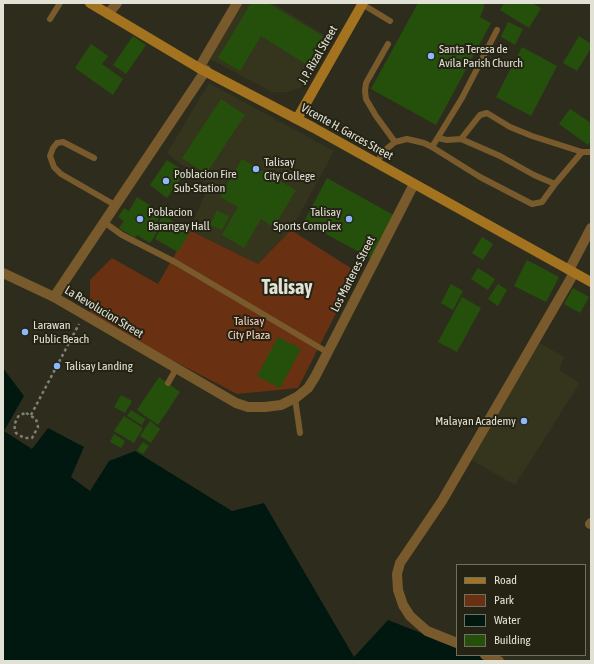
<!DOCTYPE html>
<style>
body{margin:0}
#map{position:relative;width:594px;height:664px;overflow:hidden;background:#2e2d1d;font-family:"Asap Condensed",sans-serif}
canvas{display:block}
.frame{position:absolute;inset:0;border:4px solid #e1e1d6;pointer-events:none}
.legend{position:absolute;left:456px;top:564px;width:130px;height:92px;box-sizing:border-box;background:#242314;border:1px solid #706f62;margin:0;padding:5px 7px;list-style:none;font-size:12px;color:#e1e1d6}
.legend li{display:flex;align-items:center;gap:8px;height:20px}
.legend b{width:20px;border:1px solid #706f62}
</style>
<div id="map">
<canvas width="594" height="664"></canvas>
<div class="frame"></div>
<ul class="legend">
<li><b style="height:5px;background:#a4731f"></b>Road</li>
<li><b style="height:11px;background:#693012"></b>Park</li>
<li><b style="height:11px;background:#00180f"></b>Water</li>
<li><b style="height:11px;background:#25500c"></b>Building</li>
</ul>
</div>
<script>
const c = document.querySelector('canvas').getContext('2d');
c.lineJoin = 'round';
function paint(path, color) {
  c.fillStyle = color;
  c.fill(path, 'evenodd');
}
function poly(rows) {
  const path = new Path2D();
  for (const r of rows) {
    path.moveTo(r[0], r[1]);
    for (let i = 2; i < r.length; i += 2) path.lineTo(r[i], r[i + 1]);
  }
  return path;
}
function strokePath(path, color, width, dash) {
  c.strokeStyle = color;
  c.lineWidth = width;
  c.lineCap = dash ? 'butt' : 'round';
  c.setLineDash(dash || []);
  c.stroke(path);
}
function write(font, color, halo, rows, align = 'center') {
  c.font = font + ' "Asap Condensed",sans-serif';
  c.lineWidth = 4;
  c.setLineDash([]);
  c.textBaseline = 'middle';
  c.strokeStyle = halo;
  c.fillStyle = color;
  for (const [text, x, y, turn = 0] of rows) {
    c.save();
    c.translate(x, y);
    c.rotate((+turn || 0) * Math.PI / 180);
    c.textAlign = isNaN(turn) ? turn : align;
    if (halo) c.strokeText(text, 0, 0);
    c.fillText(text, 0, 0);
    c.restore();
  }
}
paint(poly([
 [242,3,273,3,331,39,311,78,300,88,288,92,272,92,210,59],
 [209,83,334,151,291,230,258,264,189,230,209,186,167,153],
 [538,342,564,357,559,370,580,383,515,485,470,459]
]), '#35341d');
paint(poly([
 [189,230,258,264,291,230,357,272,298,388,237,394,90,317,90,280,112,258,158,284]
]), '#693012');
paint(poly([
 [3,368,24,396,4,431,32,449,48,428,84,447,71,477,90,491,109,461,135,451,232,511,264,503,354,657,388,620,457,647,457,655,477,655,495,661,3,661]
]), '#00180f');
paint(poly([
 [251,3,268,3,329,40,312,68,261,36,240,71,218,58],
 [418,3,484,3,484,8,480,17,491,23,436,125,371,89],
 [504,3,532,3,541,8,529,28,500,10],
 [508,22,523,29,515,45,501,37],
 [133,36,146,45,126,74,113,65],
 [579,36,591,44,591,48,577,71,563,63],
 [91,44,108,56,102,64,123,79,113,95,75,68],
 [522,47,557,66,531,116,496,97],
 [221,99,245,115,206,174,182,158],
 [570,109,591,123,591,141,588,145,559,124],
 [242,159,296,190,274,227,261,219,244,248,222,235,238,207,220,197],
 [167,160,185,172,167,198,150,185],
 [327,178,395,216,372,259,304,222],
 [137,197,154,208,151,214,159,218,152,230,157,232,150,243,137,235,135,238,119,228,124,221,118,217,124,208,129,211],
 [217,210,229,216,222,230,210,225],
 [163,215,190,232,178,252,155,239,159,232,154,230],
 [482,237,493,244,483,260,472,253],
 [527,260,559,277,546,302,514,286],
 [478,268,495,279,488,290,471,279],
 [451,284,463,291,453,310,441,303],
 [498,284,507,290,498,306,488,299],
 [573,288,589,297,580,313,564,304],
 [462,297,481,308,457,352,438,342],
 [278,337,301,349,280,388,257,376],
 [159,377,180,392,158,425,137,410],
 [121,395,132,401,125,413,114,407],
 [131,410,145,419,142,425,127,416],
 [124,416,143,428,134,443,114,431],
 [150,421,160,429,151,443,140,436],
 [114,434,125,441,121,448,110,442],
 [143,442,149,446,143,454,137,450]
]), '#25500c');
strokePath(poly([
 [26,413,36,419,38,427,32,438,24,438,16,433,14,425,19,415,26,413],
 [31,415,79,324]
]), '#818173', 2.5, [3, 3]);
strokePath(poly([
 [362,4,390,21],
 [50,19,60,3],
 [388,44,366,83,365,91,366,99,376,116,395,142],
 [438,138,447,140,461,139,480,115,487,113,510,127,532,136,582,152,555,184],
 [432,147,480,177,532,204,542,202,555,184,534,175,500,156,461,139],
 [582,152,591,152],
 [94,158,63,142,57,143,53,148,50,156,54,167,61,174,115,205],
 [377,162,384,151,395,142,407,139,424,143,432,147,462,98,497,30],
 [104,222,122,235,175,262,327,352],
 [168,383,176,369],
 [295,398,300,433]
]), '#795a2c', 6);
strokePath(poly([
 [108,14,117,3],
 [199,68,237,3],
 [569,270,591,228],
 [3,273,54,297,236,403,248,407,265,407,281,405,297,397,308,388,315,377,414,184],
 [54,297,206,70],
 [590,524,591,523],
 [457,643,427,631,410,616,403,605,398,590,397,574,400,563,442,501,574,273],
 [485,655,499,661]
]), '#795a2c', 10);
strokePath(poly([
 [90,3,199,68,314,128,591,282],
 [297,119,363,3]
]), '#a4731f', 10);
for (const [x, y, r, color] of [
 [431,56,4,"#8db9fc"],
 [256,169,4,"#8db9fc"],
 [166,181,4,"#8db9fc"],
 [140,219,4,"#8db9fc"],
 [349,219,4,"#8db9fc"],
 [25,332,4,"#8db9fc"],
 [57,366,4,"#8db9fc"],
 [524,421,4,"#8db9fc"]
]) {
  const dot = new Path2D();
  dot.arc(x, y, r, 0, 2 * Math.PI);
  c.fillStyle = color;
  c.fill(dot);
  strokePath(dot, '#242314', 1.5);
}
write('12px', '#e1e1d6', '#242314', [
 ["Santa Teresa de",439,49],
 ["Avila Parish Church",439,63],
 ["Talisay",264,162],
 ["City College",264,176],
 ["Poblacion Fire",174,174],
 ["Sub-Station",174,188],
 ["Poblacion",148,212],
 ["Barangay Hall",148,226],
 ["Talisay",341,212,"right"],
 ["Sports Complex",341,226,"right"],
 ["Larawan",33,325],
 ["Public Beach",33,339],
 ["Talisay Landing",65,366],
 ["Malayan Academy",516,421,"right"]
], 'left');
write('12px', '#e1e1d6', '#242314', [
 ["J. P. Rizal Street",318,55,-60],
 ["Vicente H. Garces Street",347,132,29],
 ["Los Marteres Street",353,274,-63],
 ["La Revolucion Street",104,312,31]
]);
write('12px', '#fbd0be', '#242314', [
 ["Talisay",249,321],
 ["City Plaza",249,335]
]);
write('bold 20px', '#e1e1d6', '#242314', [
 ["Talisay",287,288]
]);
</script>
